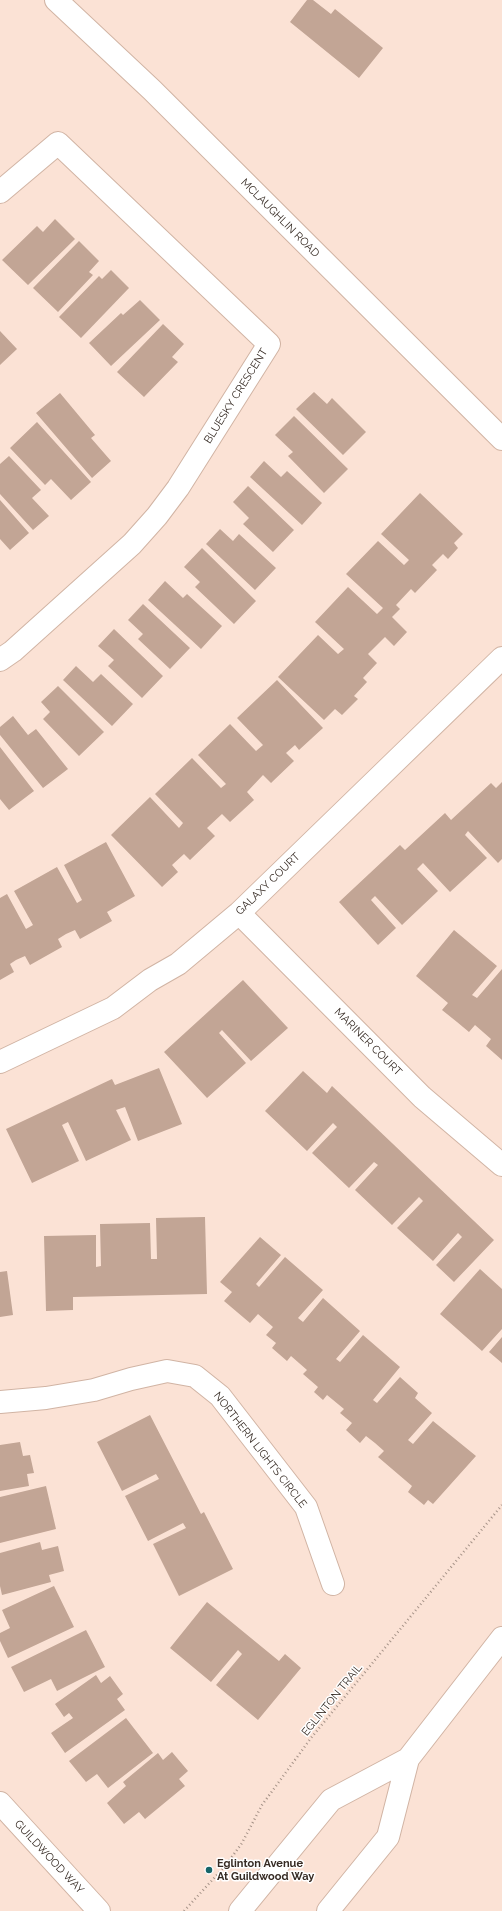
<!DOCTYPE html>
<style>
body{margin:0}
canvas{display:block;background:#fbe2d5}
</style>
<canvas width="502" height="1911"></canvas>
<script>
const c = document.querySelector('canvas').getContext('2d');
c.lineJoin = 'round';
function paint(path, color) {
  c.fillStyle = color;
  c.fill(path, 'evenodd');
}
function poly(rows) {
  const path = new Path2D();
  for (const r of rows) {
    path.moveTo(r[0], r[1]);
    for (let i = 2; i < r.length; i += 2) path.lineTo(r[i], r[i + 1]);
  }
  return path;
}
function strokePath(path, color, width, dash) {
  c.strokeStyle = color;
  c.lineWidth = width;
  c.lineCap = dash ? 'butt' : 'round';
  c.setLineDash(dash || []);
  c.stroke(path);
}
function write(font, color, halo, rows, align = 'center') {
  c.font = font + ' Raleway,sans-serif';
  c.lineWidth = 3;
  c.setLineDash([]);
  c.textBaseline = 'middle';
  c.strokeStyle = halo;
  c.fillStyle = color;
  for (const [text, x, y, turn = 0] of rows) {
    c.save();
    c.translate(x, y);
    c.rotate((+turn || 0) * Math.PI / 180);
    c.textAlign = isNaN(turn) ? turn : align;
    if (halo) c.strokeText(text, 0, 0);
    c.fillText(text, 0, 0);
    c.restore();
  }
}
paint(poly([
 [307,0,313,0,331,14,335,9,383,48,359,78,290,22],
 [55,219,75,239,28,285,2,260,37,226,43,232],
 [79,241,99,261,89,272,93,275,58,312,33,288],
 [111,270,129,288,81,338,59,317,99,276,102,279],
 [140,300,160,320,111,366,89,343,121,313,123,315],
 [163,324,184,344,172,357,178,362,144,397,117,372],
 [0,331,17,349,0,365],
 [314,392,327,404,332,398,366,432,343,455,296,409],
 [60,393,95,435,91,438,111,461,92,478,36,413],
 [294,416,348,469,324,493,288,456,293,452,275,435],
 [37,422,91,482,71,500,51,479,45,485,10,448],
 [9,456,41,490,32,498,49,516,33,530,0,494,0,464],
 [264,461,281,477,287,471,322,503,302,525,250,477],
 [248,486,294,530,273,552,243,524,249,518,233,502],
 [420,493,463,534,454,543,458,548,448,559,443,554,432,565,437,570,415,593,411,589,396,605,400,609,392,617,407,632,394,646,385,637,368,654,377,663,363,678,367,682,354,696,358,699,342,715,335,709,324,720,278,677,318,635,338,654,344,649,315,622,348,587,377,614,383,608,346,574,378,541,404,565,409,560,381,534],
 [0,500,29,533,10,550,0,539],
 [220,529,233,541,239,534,276,568,255,590,206,544],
 [202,548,256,601,234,624,195,587,200,582,184,567],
 [165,581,183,598,187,594,222,626,201,649,148,600],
 [143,604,190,648,170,669,138,639,143,634,128,620],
 [114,629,163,676,142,698,108,666,114,660,98,646],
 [76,666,93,682,101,674,133,704,112,726,63,680],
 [277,680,323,728,299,750,295,745,286,753,294,761,271,783,263,775,247,792,254,800,230,822,222,814,207,828,215,836,190,860,184,854,172,865,178,872,162,887,111,835,150,797,179,828,183,823,155,794,192,758,221,788,226,784,198,755,230,724,256,751,263,745,237,718],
 [58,686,104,732,79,756,43,719,50,712,41,702],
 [13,716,28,735,36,729,68,769,43,788,0,735,0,727],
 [0,747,34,791,9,810,0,799],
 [502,782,502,859,498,863,468,831,465,835,487,858,450,892,423,863,417,869,438,891,402,925,375,896,371,900,396,928,378,945,339,902,400,845,405,850,445,813,451,820,491,783,496,788],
 [106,842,135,896,107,912,112,921,80,939,75,930,66,934,58,939,62,947,30,965,25,956,16,960,10,964,14,972,0,980,0,898,7,894,26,929,33,925,14,891,57,867,77,903,82,900,64,865],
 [454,930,497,966,472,995,477,998,502,969,502,1060,486,1046,491,1039,475,1025,469,1032,457,1022,442,1010,448,1003,416,976],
 [243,980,288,1028,251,1061,222,1030,219,1033,246,1063,207,1098,164,1052],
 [159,1068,182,1124,138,1141,125,1107,116,1110,131,1140,86,1161,68,1122,62,1125,79,1161,32,1183,6,1129,112,1079,115,1085],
 [303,1071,327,1093,332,1086,494,1240,454,1282,436,1265,462,1237,458,1233,433,1261,397,1228,423,1201,419,1197,392,1225,355,1190,378,1165,374,1162,349,1188,312,1153,337,1127,333,1123,307,1151,265,1111],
 [205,1217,207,1294,73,1297,73,1310,46,1311,44,1236,96,1235,96,1267,101,1266,100,1224,150,1223,151,1259,157,1259,156,1218],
 [260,1237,281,1255,256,1284,259,1287,285,1257,323,1290,298,1318,303,1322,323,1298,360,1331,336,1359,340,1362,363,1335,400,1367,373,1400,377,1403,400,1377,418,1393,415,1398,432,1413,408,1440,413,1444,433,1421,476,1456,433,1504,428,1500,424,1505,408,1492,412,1486,378,1457,384,1451,375,1443,366,1436,360,1443,346,1430,352,1423,340,1413,344,1409,327,1395,323,1400,314,1392,318,1387,303,1374,307,1370,291,1356,287,1361,272,1348,276,1343,266,1335,273,1327,258,1314,250,1323,224,1301,232,1292,220,1282],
 [480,1269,502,1289,502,1329,482,1351,440,1314],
 [7,1271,13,1315,0,1317,0,1272],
 [502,1337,502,1363,489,1352],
 [150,1415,201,1514,204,1512,233,1569,179,1596,153,1544,186,1528,183,1523,148,1541,125,1496,159,1479,156,1474,122,1491,97,1442],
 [20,1442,23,1456,30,1455,34,1473,27,1474,29,1486,0,1491,0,1445],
 [46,1486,56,1529,0,1543,0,1497],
 [40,1542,42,1550,58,1546,64,1571,49,1575,51,1582,2,1595,0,1586,0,1553],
 [54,1586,74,1627,8,1658,0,1641,0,1633,10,1628,2,1610],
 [207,1602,279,1661,285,1654,301,1668,258,1720,216,1685,242,1654,238,1650,211,1682,170,1648],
 [86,1630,105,1667,57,1691,51,1679,24,1692,11,1667],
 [96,1675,101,1683,110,1676,123,1694,117,1699,125,1710,65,1753,51,1733,73,1718,69,1713,64,1717,55,1704],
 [126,1718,153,1753,108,1788,97,1774,86,1782,69,1761],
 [172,1752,188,1771,179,1779,185,1786,145,1819,139,1812,124,1824,107,1803,126,1786,123,1782,158,1753,163,1760]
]), '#c2a595');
const minor = poly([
 [56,0,152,90,502,439],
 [0,192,58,143,269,344,178,488,157,516,132,544,13,651,0,660],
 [239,913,422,1097,502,1165],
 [0,1062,113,1008,150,980,178,964,239,913,502,658],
 [0,1402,46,1398,94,1390,131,1379,167,1371,195,1376,220,1396,306,1507,333,1584],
 [0,1803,99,1911]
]);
const major = poly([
 [240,1911,331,1800,408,1759],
 [328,1911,388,1837,408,1759,502,1638]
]);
strokePath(minor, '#d1b4a4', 24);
strokePath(major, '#d1b4a4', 24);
strokePath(poly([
 [184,1911,226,1865,242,1843,262,1805,311,1738,502,1505]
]), '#a69388', 2.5, [1, 3]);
strokePath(minor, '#fff', 22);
strokePath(major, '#fff', 22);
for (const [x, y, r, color] of [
 [209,1870,4,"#166569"]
]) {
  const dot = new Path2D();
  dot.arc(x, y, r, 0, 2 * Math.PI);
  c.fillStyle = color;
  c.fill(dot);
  strokePath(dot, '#fff', 1.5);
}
write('11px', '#362b24', '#fff', [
 ["MCLAUGHLIN ROAD",280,218,45],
 ["BLUESKY CRESCENT",236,396,-58],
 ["GALAXY COURT",268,884,-44],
 ["MARINER COURT",368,1042,45],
 ["NORTHERN LIGHTS CIRCLE",260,1450,52],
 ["EGLINTON TRAIL",332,1700,-51],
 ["GUILDWOOD WAY",49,1857,47]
]);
write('bold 11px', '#362b24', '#fff', [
 ["Eglinton Avenue",217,1864],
 ["At Guildwood Way",217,1877]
], 'left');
</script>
